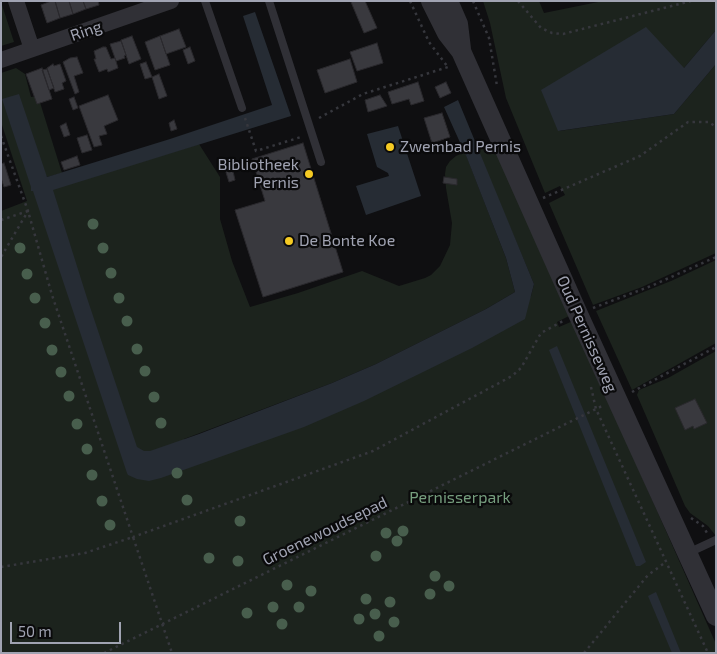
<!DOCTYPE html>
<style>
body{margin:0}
#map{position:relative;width:717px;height:654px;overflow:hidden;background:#0f0f11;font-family:"Exo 2",sans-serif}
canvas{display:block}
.frame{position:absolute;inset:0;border:2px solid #a0a3b2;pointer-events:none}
.scale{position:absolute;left:10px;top:622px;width:111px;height:22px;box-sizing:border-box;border:2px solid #a0a3b2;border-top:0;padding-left:6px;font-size:15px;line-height:18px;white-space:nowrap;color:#a0a3b2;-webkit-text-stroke:4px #0a0a0b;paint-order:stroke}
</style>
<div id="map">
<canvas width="717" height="654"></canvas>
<div class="frame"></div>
<div class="scale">50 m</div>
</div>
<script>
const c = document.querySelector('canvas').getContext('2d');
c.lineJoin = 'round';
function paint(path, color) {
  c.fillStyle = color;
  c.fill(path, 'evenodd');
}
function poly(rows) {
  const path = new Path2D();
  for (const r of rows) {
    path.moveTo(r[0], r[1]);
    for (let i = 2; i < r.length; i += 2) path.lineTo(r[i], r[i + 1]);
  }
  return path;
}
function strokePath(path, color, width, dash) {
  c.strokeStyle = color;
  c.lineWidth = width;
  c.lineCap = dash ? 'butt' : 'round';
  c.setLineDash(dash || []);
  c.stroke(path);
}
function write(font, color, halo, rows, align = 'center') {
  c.font = font + ' "Exo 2",sans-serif';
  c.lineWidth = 4.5;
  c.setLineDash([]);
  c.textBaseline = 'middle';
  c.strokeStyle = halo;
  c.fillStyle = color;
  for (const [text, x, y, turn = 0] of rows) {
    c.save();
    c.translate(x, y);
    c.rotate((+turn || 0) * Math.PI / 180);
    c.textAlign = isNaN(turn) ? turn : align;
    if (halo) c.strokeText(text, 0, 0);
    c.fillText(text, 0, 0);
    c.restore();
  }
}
paint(poly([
 [483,1,539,1,544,13,603,1,716,1,716,30,684,68,559,131,674,114,716,64,716,253,642,287,593,305,549,203,565,195,560,186,545,193,506,98,490,23],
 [1,2,14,42,1,46],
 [16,68,25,74,31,97,38,96,62,173,47,177,2,99,53,189,199,144,220,177,220,219,232,261,250,307,298,293,362,271,399,286,425,278,431,275,440,266,450,245,452,223,446,188,445,174,446,167,450,161,456,156,465,152,506,258,515,292,486,309,376,364,332,383,184,439,188,450,531,296,534,284,477,149,495,142,571,315,557,322,559,327,573,321,716,644,716,653,1,653,1,211,27,201,1,122,1,73],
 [716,260,716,343,632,390,596,311,671,281],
 [716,351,716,536,708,526,690,513,685,506,637,395,639,390,668,378]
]), '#1c231d');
paint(poly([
 [255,12,291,116,53,190,87,298,137,447,144,451,150,451,199,434,332,383,376,364,486,309,515,292,506,258,467,158,444,107,458,100,534,284,525,319,472,348,364,401,304,427,161,478,149,481,137,479,128,475,127,473,33,191,31,191,31,187,2,99,19,94,47,177,170,139,272,105,243,16],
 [646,27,684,68,716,30,716,64,674,114,558,131,541,90],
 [398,126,421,196,366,215,356,186,389,176,388,173,377,167,367,134],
 [557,346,646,562,640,566,636,566,549,350],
 [656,592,681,653,672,653,648,596]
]), '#262c34');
const building = poly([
 [51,1,55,1,60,18,47,23,41,5,51,1],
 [55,1,69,1,73,14,60,18,55,1],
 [69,1,83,1,86,9,73,14,69,1],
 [83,1,98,1,99,5,86,9,83,1],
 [353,1,365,1,377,28,364,33,351,2,353,1],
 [179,29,186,47,166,54,160,36,179,29],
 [132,36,141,59,129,64,121,40,132,36],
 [160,36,170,65,155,70,145,42,160,36],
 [121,41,126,55,124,56,125,58,116,61,110,44,121,41],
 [377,43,383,63,357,71,350,52,377,43],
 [103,47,106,47,111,59,115,58,118,68,108,72,107,69,99,72,94,59,96,59,94,51,103,47],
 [190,47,195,61,188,64,183,50,190,47],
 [77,57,83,73,74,76,79,92,75,94,63,62,70,58,77,57],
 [350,59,357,82,325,93,317,70,350,59],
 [146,62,152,77,145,79,140,64,146,62],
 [53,64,54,66,60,64,66,81,62,83,64,89,55,92,47,68,53,64],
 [42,68,52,99,37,104,26,74,42,68],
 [47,69,54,88,49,90,42,70,47,69],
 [159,74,167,96,159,99,152,77,159,74],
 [418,82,424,101,411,105,409,99,392,104,388,92,418,82],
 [446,82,451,93,440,98,435,87,446,82],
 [108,95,118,120,104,126,107,134,99,136,102,145,94,147,79,106,108,95],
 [380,95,387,106,368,112,365,100,380,95],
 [74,97,78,108,73,110,69,99,74,97],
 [442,113,450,137,432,143,424,118,442,113],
 [174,120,177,129,171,131,169,123,174,120],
 [66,123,70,135,64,137,60,126,66,123],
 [87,135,92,150,82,153,77,138,87,135],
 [303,143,343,272,263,297,235,210,265,201,252,159,303,143],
 [77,156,80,165,64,170,61,162,77,156],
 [4,163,11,185,4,187,1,178,1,164,4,163],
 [232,167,235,180,229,182,225,169,232,167],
 [444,177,457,179,457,185,443,183,444,177],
 [695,399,707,423,694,429,693,426,685,430,675,408,695,399]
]);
paint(building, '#39393e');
strokePath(building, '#2a292d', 1);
strokePath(poly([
 [410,1,429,42,447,66],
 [473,1,489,38,497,86],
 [518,1,541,28,552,33,563,34,691,1],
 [245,118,256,151,301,137],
 [319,118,363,94,448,67],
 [1,136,28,211,1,257],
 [543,198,640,156,688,122,709,122,716,127],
 [1,220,28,211,52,295,133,537,373,451,512,376,521,368,541,333,563,321],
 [593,308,651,286,716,257],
 [591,387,596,409,708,653],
 [632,392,716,347],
 [691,518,703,526,707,533],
 [1,567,85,553,133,537,172,653],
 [104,653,602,406],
 [584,653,648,575,666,562]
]), '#36373d', 2.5, [2.5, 4]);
strokePath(poly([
 [205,1,242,108],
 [269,1,321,162],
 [688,553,716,540]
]), '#303036', 8);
strokePath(poly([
 [16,1,32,49],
 [1,60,171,1]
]), '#303036', 16);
strokePath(poly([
 [431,1,447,33,461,51,578,314,716,616],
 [448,1,458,24,461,49]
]), '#303036', 20);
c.fillStyle = '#485e4d';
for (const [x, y] of [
 [93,224],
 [20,248],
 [103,248],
 [111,273],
 [27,274],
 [35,298],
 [119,298],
 [127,321],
 [45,323],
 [137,349],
 [52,350],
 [145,371],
 [61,372],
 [69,396],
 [154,397],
 [161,423],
 [77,424],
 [87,449],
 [177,473],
 [92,475],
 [187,500],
 [102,501],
 [240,521],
 [110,525],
 [403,531],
 [386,533],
 [397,541],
 [376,556],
 [209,558],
 [238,561],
 [435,576],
 [287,585],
 [449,586],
 [311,591],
 [430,594],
 [366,599],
 [390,602],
 [273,607],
 [299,607],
 [247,613],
 [375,614],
 [359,619],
 [394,622],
 [282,624],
 [379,636]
]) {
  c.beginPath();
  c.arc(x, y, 5.5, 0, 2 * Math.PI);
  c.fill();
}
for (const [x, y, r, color] of [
 [390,147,5,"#f5ca23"],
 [309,174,5,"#f5ca23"],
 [289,241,5,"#f5ca23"]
]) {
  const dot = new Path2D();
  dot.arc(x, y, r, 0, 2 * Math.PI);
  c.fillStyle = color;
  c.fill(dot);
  strokePath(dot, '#0a0a0b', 2);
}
write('16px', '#a0a3b2', '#0a0a0b', [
 ["Ring",86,31,-19],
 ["Oud Pernisseweg",587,334,66],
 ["Groenewoudsepad",325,531,-26]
]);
write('16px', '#a0a3b2', '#0a0a0b', [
 ["Zwembad Pernis",400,147],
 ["Bibliotheek",299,165,"right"],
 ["Pernis",299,183,"right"],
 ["De Bonte Koe",299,241]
], 'left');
write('16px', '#769e7e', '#0a0a0b', [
 ["Pernisserpark",460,498]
]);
</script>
